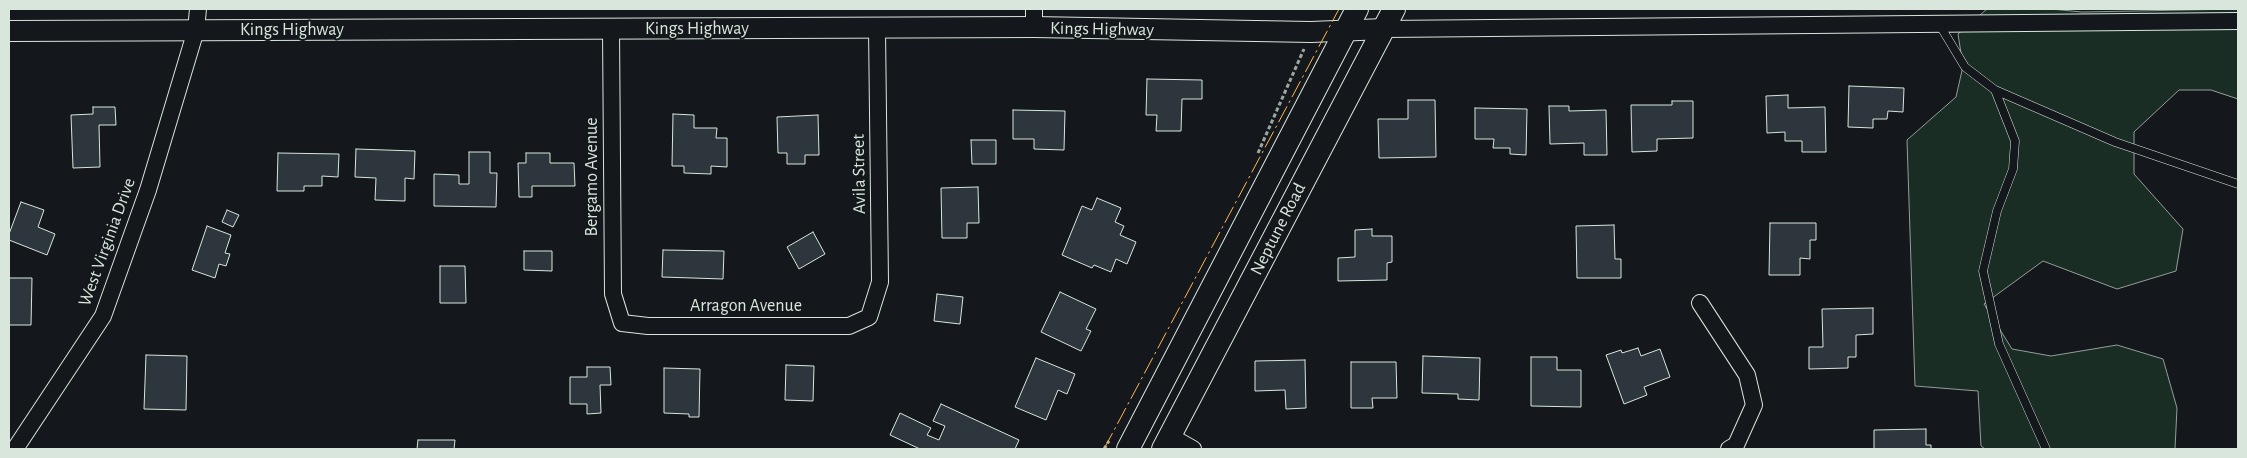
<!DOCTYPE html>
<style>
body{margin:0}
#map{position:relative;width:2247px;height:458px;overflow:hidden;background:#14181c;font-family:"Alegreya Sans",sans-serif}
canvas{display:block}
.frame{position:absolute;inset:0;border:10px solid #d8e6dc;pointer-events:none}
</style>
<div id="map">
<canvas width="2247" height="458"></canvas>
<div class="frame"></div>
</div>
<script>
const c = document.querySelector('canvas').getContext('2d');
c.lineJoin = 'round';
function paint(path, color) {
  c.fillStyle = color;
  c.fill(path, 'evenodd');
}
function poly(rows) {
  const path = new Path2D();
  for (const r of rows) {
    path.moveTo(r[0], r[1]);
    for (let i = 2; i < r.length; i += 2) path.lineTo(r[i], r[i + 1]);
  }
  return path;
}
function strokePath(path, color, width, dash) {
  c.strokeStyle = color;
  c.lineWidth = width;
  c.lineCap = dash ? 'butt' : 'round';
  c.setLineDash(dash || []);
  c.stroke(path);
}
function write(font, color, halo, rows, align = 'center') {
  c.font = font + ' "Alegreya Sans",sans-serif';
  c.lineWidth = 4;
  c.setLineDash([]);
  c.textBaseline = 'middle';
  c.strokeStyle = halo;
  c.fillStyle = color;
  for (const [text, x, y, turn = 0] of rows) {
    c.save();
    c.translate(x, y);
    c.rotate((+turn || 0) * Math.PI / 180);
    c.textAlign = isNaN(turn) ? turn : align;
    if (halo) c.strokeText(text, 0, 0);
    c.fillText(text, 0, 0);
    c.restore();
  }
}
const green = poly([
 [1987,9,2051,9,2082,12,2238,9,2238,99,2211,90,2179,90,2134,132,2134,174,2183,229,2176,271,2117,289,2043,261,1984,304,2012,349,2051,356,2117,345,2163,359,2177,408,2175,449,1985,449,1981,446,1978,391,1915,386,1907,140,1956,97,1963,66,1958,34,1987,9]
]);
paint(green, '#1a2d24');
strokePath(green, '#939e99', 1);
const building = poly([
 [1147,79,1202,80,1202,99,1182,99,1181,131,1156,131,1157,115,1146,115,1147,79],
 [1849,86,1904,88,1903,112,1888,111,1887,119,1873,119,1873,128,1848,127,1849,86],
 [1788,95,1788,108,1825,107,1826,152,1802,152,1802,141,1785,141,1785,132,1767,133,1766,96,1788,95],
 [1408,100,1435,100,1436,157,1379,158,1378,119,1408,119,1408,100],
 [1672,101,1693,101,1693,138,1657,139,1657,151,1632,152,1631,105,1672,105,1672,101],
 [1549,106,1569,106,1569,111,1606,110,1607,155,1584,155,1584,143,1550,144,1549,106],
 [93,107,115,107,116,125,99,125,100,167,73,168,71,115,93,114,93,107],
 [1475,108,1527,109,1526,155,1510,154,1510,148,1493,148,1494,139,1475,139,1475,108],
 [1013,110,1065,111,1064,150,1034,149,1034,139,1013,139,1013,110],
 [673,114,694,115,694,128,717,128,716,138,727,138,727,167,711,166,711,174,684,173,684,166,672,166,673,114],
 [818,115,819,155,805,155,805,164,787,164,787,153,778,153,777,117,818,115],
 [971,140,996,140,996,164,972,164,971,140],
 [356,149,415,151,414,179,405,178,405,201,375,200,376,178,355,177,356,149],
 [469,152,490,152,490,173,497,173,496,207,434,206,434,174,459,175,459,184,469,184,469,152],
 [278,153,339,154,338,177,322,176,322,186,304,186,304,191,277,191,278,153],
 [526,153,550,153,550,163,574,163,575,186,532,186,532,197,519,197,518,163,526,163,526,153],
 [978,187,979,223,967,223,967,238,942,238,941,188,978,187],
 [1097,198,1121,208,1115,222,1124,226,1120,235,1136,242,1127,264,1116,259,1111,272,1094,265,1092,268,1062,255,1082,206,1092,210,1097,198],
 [21,202,44,210,38,227,55,234,47,255,9,240,9,234,21,202],
 [227,210,239,215,233,227,222,222,227,210],
 [1770,223,1816,223,1816,240,1810,240,1810,259,1800,258,1800,275,1769,275,1770,223],
 [1614,225,1615,259,1621,259,1621,278,1577,278,1576,226,1614,225],
 [207,226,231,235,225,253,230,254,226,266,219,264,215,278,192,270,207,226],
 [1372,229,1372,236,1392,236,1392,262,1387,263,1387,280,1338,281,1338,258,1355,257,1355,230,1372,229],
 [813,232,825,254,799,269,787,247,813,232],
 [663,250,724,251,723,279,662,277,663,250],
 [524,251,552,251,552,271,524,270,524,251],
 [440,266,465,266,466,303,440,303,440,266],
 [9,278,32,278,31,325,9,325,9,278],
 [1060,292,1096,309,1086,329,1091,331,1081,351,1041,332,1060,292],
 [937,294,963,297,960,324,934,321,937,294],
 [1873,308,1873,334,1856,335,1856,357,1848,357,1848,368,1809,369,1809,347,1823,347,1822,309,1873,308],
 [1638,348,1641,356,1660,349,1670,377,1644,387,1647,395,1624,404,1606,355,1621,350,1622,353,1638,348],
 [146,355,187,356,186,410,144,409,146,355],
 [1423,356,1480,358,1479,400,1458,399,1458,394,1422,393,1423,356],
 [1531,357,1557,357,1557,370,1581,370,1581,407,1531,406,1531,357],
 [1036,358,1075,374,1067,394,1058,390,1046,420,1015,407,1036,358],
 [1305,360,1306,408,1286,409,1285,390,1255,391,1255,361,1305,360],
 [1351,362,1396,362,1397,398,1372,398,1373,408,1351,408,1351,362],
 [786,365,814,366,813,401,785,400,786,365],
 [587,367,610,367,611,385,600,385,601,413,587,414,587,404,570,404,570,377,587,377,587,367],
 [664,368,700,369,699,417,689,417,689,414,664,413,664,368],
 [941,404,1019,440,1015,449,920,449,890,435,900,413,931,428,927,435,939,440,945,426,933,421,941,404],
 [1926,429,1926,445,1931,445,1931,449,1874,449,1874,430,1926,429],
 [418,440,455,440,454,449,474,449,417,449,418,440]
]);
paint(building, '#2c363c');
strokePath(building, '#d8e6dc', 1);
const service = poly([
 [1939,24,1965,67,1995,90,2115,142,2238,184],
 [1995,90,2015,141,2013,169,1997,211,1983,271,1999,344,2046,449]
]);
const minor = poly([
 [1034,27,1034,9],
 [611,29,613,294,622,323,648,326,849,326,869,317,880,282,877,29],
 [1384,29,2238,21],
 [1700,303,1747,375,1754,405,1736,445,1729,449],
 [1170,436,1193,449],
 [15,449,103,316,148,190,196,30,198,9]
]);
const tertiary = poly([
 [9,31,1034,27,1311,32,1384,29]
]);
const secondary = poly([
 [1128,449,1357,9],
 [1163,449,1394,9]
]);
strokePath(service, '#d8e6dc', 9);
strokePath(minor, '#d8e6dc', 18);
strokePath(tertiary, '#d8e6dc', 22);
strokePath(secondary, '#d8e6dc', 24);
strokePath(poly([
 [1258,153,1304,49],
 [1104,449,1109,441]
]), '#9da8a2', 3, [4, 2.5]);
strokePath(service, '#14181c', 8);
strokePath(minor, '#14181c', 16);
strokePath(tertiary, '#14181c', 20);
strokePath(secondary, '#14181c', 22);
strokePath(poly([
 [1104,449,1339,9]
]), '#ffb74d', 1, [18, 4, 2.5, 4]);
write('18px', '#d8e6dc', '#14181c', [
 ["Kings Highway",697,29],
 ["Kings Highway",1102,29,1],
 ["Kings Highway",292,30],
 ["Avila Street",859,174,-91],
 ["Bergamo Avenue",592,177,-90],
 ["Neptune Road",1278,229,-63],
 ["West Virginia Drive",107,242,-70],
 ["Arragon Avenue",746,306]
]);
</script>
